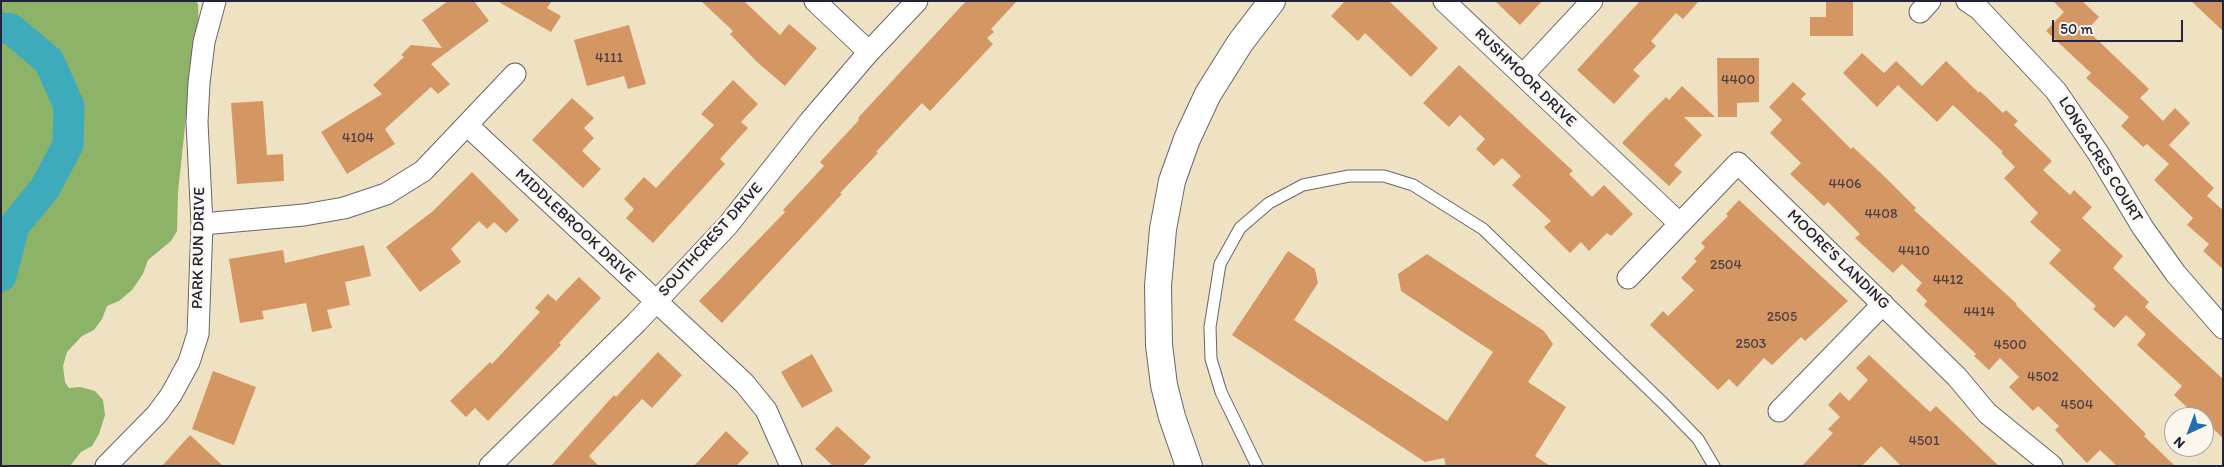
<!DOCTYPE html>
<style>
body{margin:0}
#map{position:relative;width:2224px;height:467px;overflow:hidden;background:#efe2c2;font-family:Itim,sans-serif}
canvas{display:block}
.frame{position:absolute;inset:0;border:2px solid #22223b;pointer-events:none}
.north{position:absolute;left:2164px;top:407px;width:50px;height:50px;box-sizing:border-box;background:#fbf7ec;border:1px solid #a4a2a5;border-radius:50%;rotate:223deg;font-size:14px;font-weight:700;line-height:20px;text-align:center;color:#22223b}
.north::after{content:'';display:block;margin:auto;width:18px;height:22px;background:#1f6fb2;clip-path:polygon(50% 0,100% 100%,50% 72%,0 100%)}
.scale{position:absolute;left:2052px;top:20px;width:131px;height:22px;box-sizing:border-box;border:2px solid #22223b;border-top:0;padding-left:6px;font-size:15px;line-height:18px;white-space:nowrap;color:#22223b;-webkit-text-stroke:4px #fbf7ec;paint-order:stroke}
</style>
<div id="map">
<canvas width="2224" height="467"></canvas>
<div class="frame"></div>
<div class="north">N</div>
<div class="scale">50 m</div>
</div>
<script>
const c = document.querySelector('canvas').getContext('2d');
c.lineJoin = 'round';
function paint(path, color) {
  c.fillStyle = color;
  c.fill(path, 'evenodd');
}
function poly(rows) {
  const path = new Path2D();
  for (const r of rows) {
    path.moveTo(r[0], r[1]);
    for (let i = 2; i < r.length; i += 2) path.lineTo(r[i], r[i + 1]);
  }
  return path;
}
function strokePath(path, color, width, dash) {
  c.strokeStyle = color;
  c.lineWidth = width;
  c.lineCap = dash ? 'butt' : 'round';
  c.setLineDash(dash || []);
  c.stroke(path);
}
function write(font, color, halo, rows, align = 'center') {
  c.font = font + ' Itim,sans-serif';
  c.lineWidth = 5;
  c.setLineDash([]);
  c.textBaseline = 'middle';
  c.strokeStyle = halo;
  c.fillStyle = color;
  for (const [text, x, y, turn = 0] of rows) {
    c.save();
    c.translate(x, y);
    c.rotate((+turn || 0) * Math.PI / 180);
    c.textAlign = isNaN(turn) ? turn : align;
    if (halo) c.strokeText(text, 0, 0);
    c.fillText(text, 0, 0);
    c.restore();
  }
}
paint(poly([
 [1,1,196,1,198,4,199,39,186,117,178,192,177,231,171,241,148,260,143,274,132,290,119,301,107,306,102,319,94,330,82,336,67,352,63,366,65,382,69,388,80,387,95,391,103,400,105,415,99,434,92,446,81,452,70,466,1,466]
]), '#8db369');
strokePath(poly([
 [1,28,11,29,49,61,69,106,68,145,45,188,14,226,1,276]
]), '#3eabbd', 31);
paint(poly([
 [448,1,474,1,489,21,431,64,450,84,438,94,431,87,385,129,395,144,347,174,321,132,382,94,373,85,404,57,401,55,411,45,442,48,422,20],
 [497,1,552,1,547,8,561,16,551,32],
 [701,1,744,1,780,35,789,24,817,48,785,86,757,62,730,34,733,31],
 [966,1,1017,1,991,29,994,32,987,38,993,44,930,111,922,103,876,152,878,153,840,193,842,194,722,323,699,301,785,212,783,210,824,166,820,162,859,120,858,118],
 [1345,1,1389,1,1438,48,1411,77,1365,33,1358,41,1331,16],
 [1495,1,1542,1,1520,25],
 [1640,1,1699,1,1683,19,1676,13,1651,41,1656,46,1633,70,1640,76,1614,104,1577,70],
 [1826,1,1853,1,1853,36,1810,36,1810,17,1826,17],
 [2053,1,2082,1,2099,17,2087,30,2149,89,2140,98,2163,121,2175,108,2190,123,2169,145,2214,188,2207,196,2223,210,2223,269,2203,251,2209,244,2187,225,2193,218,2154,180,2169,164,2147,144,2143,147,2121,126,2129,117,2086,78,2091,73,2046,31,2064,12],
 [2191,1,2223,1,2223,31],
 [629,25,646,84,628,89,624,76,587,86,574,40],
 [1862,53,1884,73,1896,61,1922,86,1946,61,1979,93,1980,91,2003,113,2006,110,2018,121,2014,125,2052,161,2043,170,2070,195,2074,190,2092,207,2082,218,2123,256,2113,268,2149,302,2145,307,2223,379,2223,438,2209,425,2207,426,2204,423,2204,417,2197,417,2174,395,2182,386,2137,345,2146,334,2126,315,2114,328,2093,309,2096,306,2049,263,2061,250,2030,222,2038,213,2004,178,2015,167,2001,153,2003,152,1953,105,1937,122,1898,85,1877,107,1843,73],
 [1717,58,1759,58,1759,102,1737,103,1737,117,1718,117],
 [1459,65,1573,171,1569,174,1592,197,1604,185,1633,214,1611,236,1607,233,1589,251,1581,242,1570,253,1544,227,1551,221,1512,185,1521,176,1502,158,1494,166,1476,149,1485,139,1460,115,1449,127,1423,103],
 [733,80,758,104,741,122,748,128,720,159,725,164,653,243,626,218,634,209,624,199,644,177,656,188,714,125,701,114],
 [1793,82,1806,94,1801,99,1851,149,1853,147,1887,179,1916,208,1914,210,2017,304,2016,305,2146,434,2144,436,2175,466,2117,466,2100,450,2087,463,2055,430,2059,426,2038,406,2033,411,2009,387,2019,377,2000,358,1989,370,1974,356,1976,354,1924,305,1927,301,1916,290,1922,283,1902,264,1893,273,1855,238,1860,234,1828,202,1824,206,1790,174,1801,163,1770,133,1782,120,1769,107],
 [1682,86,1715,117,1684,117,1702,135,1674,165,1682,172,1669,186,1622,143,1647,116,1666,97,1669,100],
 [572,98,594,118,584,128,594,138,582,151,601,169,583,188,532,140],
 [263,101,267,155,283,154,284,181,237,184,231,103],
 [472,172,519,220,506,233,494,222,487,229,479,221,451,249,461,262,420,292,386,247,433,211],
 [1739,200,1848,301,1805,341,1801,337,1772,365,1764,358,1737,387,1729,379,1718,390,1650,325,1663,311,1668,316,1694,290,1681,278,1697,261,1694,259,1705,247,1701,243,1728,216,1726,214],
 [364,245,371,276,345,282,350,305,327,310,332,328,312,332,306,303,262,311,264,319,240,323,229,259,283,250,285,263],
 [1288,251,1315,269,1318,283,1294,320,1447,421,1493,352,1401,291,1398,274,1427,254,1544,331,1553,344,1528,382,1566,407,1535,456,1550,466,1446,466,1444,458,1425,462,1232,335],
 [579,277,601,298,559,343,561,345,488,421,475,408,466,417,450,401,490,362,492,364,540,312,535,308,548,294,556,301],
 [658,352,682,375,652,408,642,399,589,456,599,466,551,466,614,395,616,397],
 [812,354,833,391,802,408,781,372],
 [1869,355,1930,412,1936,406,1999,466,1901,466,1881,446,1862,466,1802,466,1833,433,1828,429,1840,417,1828,405,1840,392,1849,401,1868,380,1856,368],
 [213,371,256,387,234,445,192,429],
 [837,426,871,457,863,466,833,466,815,449],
 [726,431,749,453,736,466,694,466],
 [190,435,223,466,162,466]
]), '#d49764');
const service = poly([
 [1257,466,1221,392,1211,359,1210,327,1220,264,1240,228,1269,203,1303,185,1349,176,1384,176,1413,185,1483,229,1665,405,1698,439,1714,466]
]);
const minor = poly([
 [815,1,869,52],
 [1444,1,1679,223],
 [1967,1,1979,9,2056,91,2098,153,2143,228,2176,274,2223,328],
 [1920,12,1930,1],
 [1523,75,1592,1],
 [468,126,744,383,766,410,791,466],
 [202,224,304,215,344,208,386,194,423,171,515,74],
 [1628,278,1738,163,1957,377,1987,413,2052,466],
 [1779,411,1883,304],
 [106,466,157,414,171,395,189,362,198,334,202,224,197,122,199,83,204,42,215,1],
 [490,466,636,323,728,225,810,121,869,52,917,1]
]);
const tertiary = poly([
 [1189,466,1172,417,1164,385,1159,345,1158,286,1163,229,1172,181,1187,139,1208,94,1240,43,1272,1]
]);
strokePath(service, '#6a656a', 13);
strokePath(minor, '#6a656a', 23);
strokePath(tertiary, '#6a656a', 28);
strokePath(service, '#fff', 11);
strokePath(minor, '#fff', 21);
strokePath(tertiary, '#fff', 26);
write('14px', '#4e3f45', null, [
 ["4111",609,58],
 ["4400",1738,80],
 ["4104",358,138],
 ["4406",1845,184],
 ["4408",1881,214],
 ["4410",1914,251],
 ["2504",1726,265],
 ["4412",1948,280],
 ["4414",1979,312],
 ["2505",1782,317],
 ["2503",1751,344],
 ["4500",2010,345],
 ["4502",2043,377],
 ["4504",2077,405],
 ["4501",1924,441]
]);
write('16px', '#22223b', '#fbf7ec', [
 ["RUSHMOOR DRIVE",1525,78,44],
 ["LONGACRES COURT",2100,160,58],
 ["MIDDLEBROOK DRIVE",575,226,43],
 ["SOUTHCREST DRIVE",711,240,-48],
 ["PARK RUN DRIVE",199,248,-89],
 ["MOORE'S LANDING",1838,260,44]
]);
</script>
